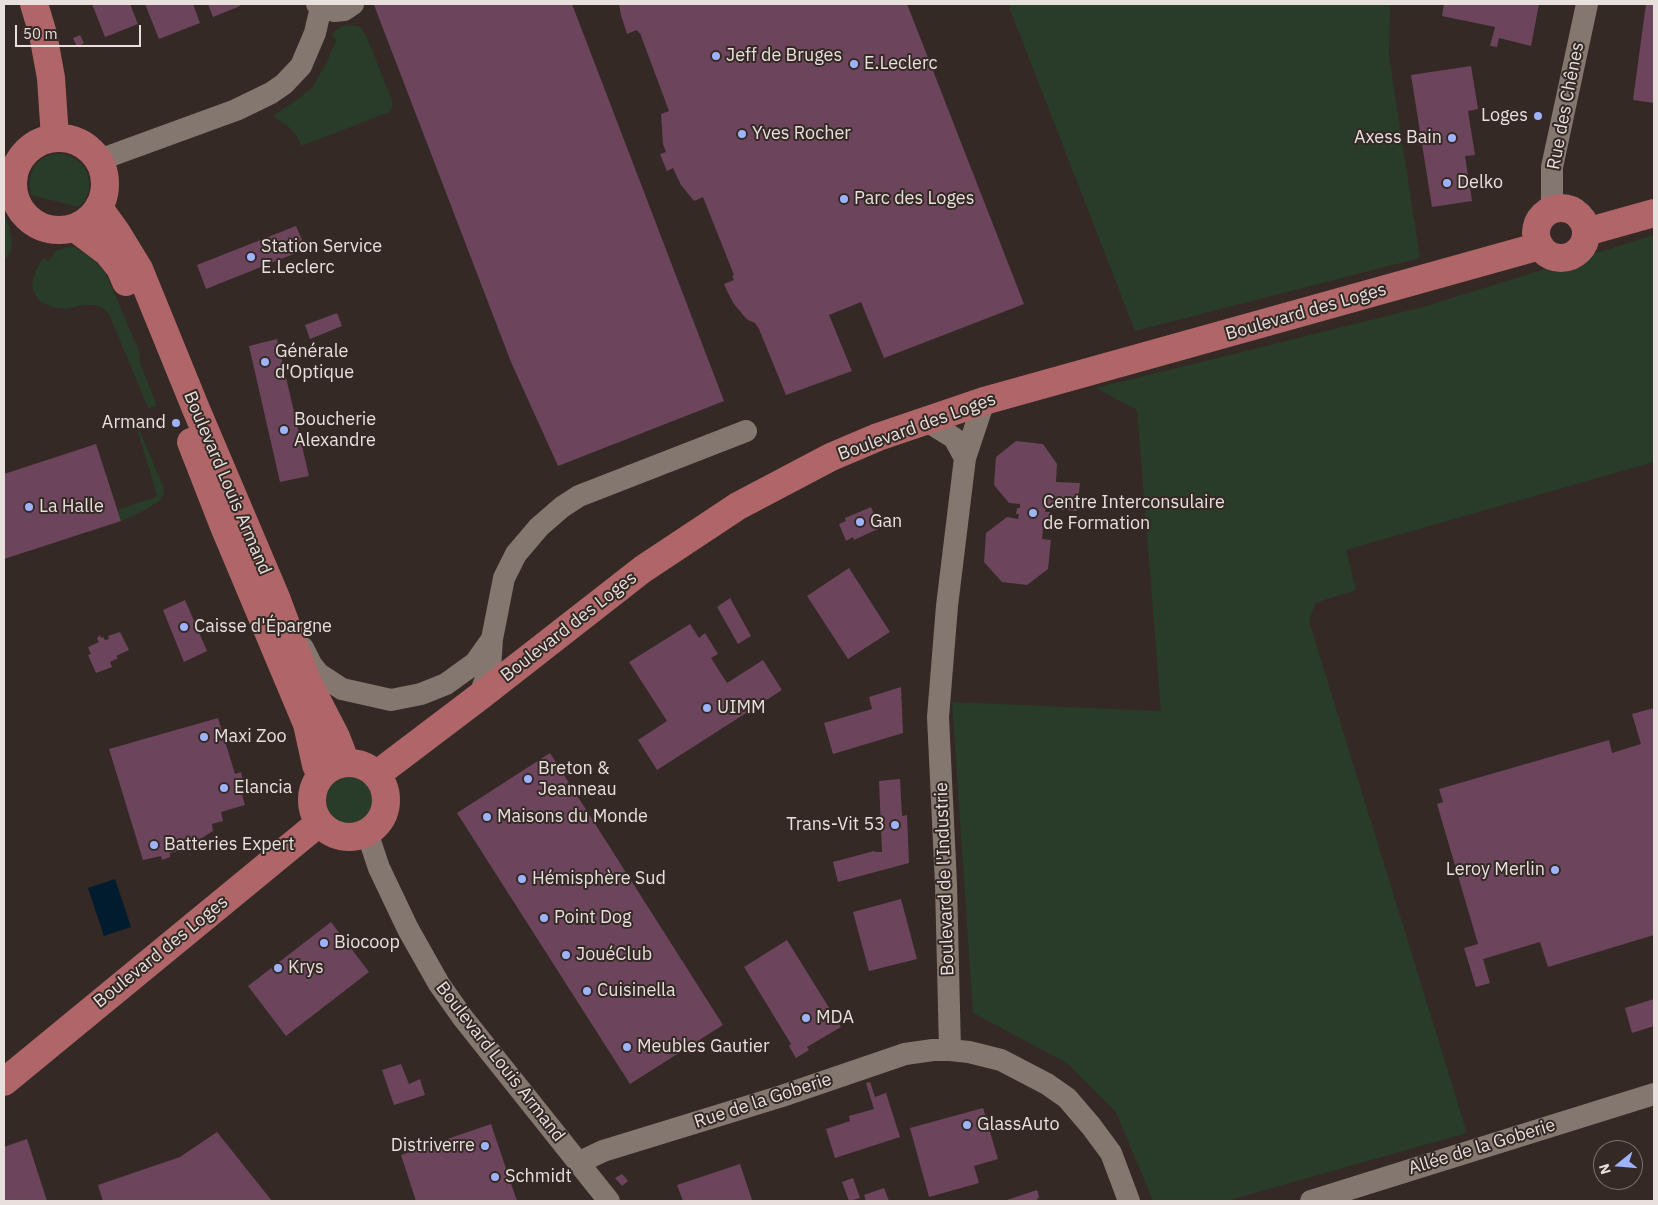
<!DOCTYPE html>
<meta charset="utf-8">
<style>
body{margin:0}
#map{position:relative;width:1658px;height:1205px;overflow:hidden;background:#342924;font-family:"IBM Plex Sans",sans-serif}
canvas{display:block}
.frame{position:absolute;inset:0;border:5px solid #e8e0dd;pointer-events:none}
.north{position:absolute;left:1593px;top:1140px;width:50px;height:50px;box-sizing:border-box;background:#342924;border:1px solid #7c726e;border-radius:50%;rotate:253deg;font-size:14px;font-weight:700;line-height:20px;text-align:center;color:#e8e0dd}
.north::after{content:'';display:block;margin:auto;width:18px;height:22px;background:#9fb3fd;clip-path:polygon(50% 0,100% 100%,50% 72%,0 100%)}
.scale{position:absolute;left:15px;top:25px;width:126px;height:22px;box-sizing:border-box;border:2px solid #e8e0dd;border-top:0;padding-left:6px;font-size:15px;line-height:18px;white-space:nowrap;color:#e8e0dd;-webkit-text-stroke:4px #342924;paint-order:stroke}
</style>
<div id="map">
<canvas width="1658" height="1205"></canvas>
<div class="frame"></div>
<div class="north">N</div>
<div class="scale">50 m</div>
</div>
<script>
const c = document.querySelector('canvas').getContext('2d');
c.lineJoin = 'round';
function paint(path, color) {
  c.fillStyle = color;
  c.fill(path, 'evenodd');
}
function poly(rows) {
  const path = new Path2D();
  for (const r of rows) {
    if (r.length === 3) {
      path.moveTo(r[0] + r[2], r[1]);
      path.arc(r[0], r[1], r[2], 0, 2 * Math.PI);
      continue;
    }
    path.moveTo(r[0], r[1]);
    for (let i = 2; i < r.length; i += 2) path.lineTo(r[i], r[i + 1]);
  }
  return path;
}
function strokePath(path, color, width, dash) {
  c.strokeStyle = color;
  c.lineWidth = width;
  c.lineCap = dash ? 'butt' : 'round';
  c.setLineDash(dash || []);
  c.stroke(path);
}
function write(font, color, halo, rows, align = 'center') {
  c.font = font + ' "IBM Plex Sans",sans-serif';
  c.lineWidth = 4;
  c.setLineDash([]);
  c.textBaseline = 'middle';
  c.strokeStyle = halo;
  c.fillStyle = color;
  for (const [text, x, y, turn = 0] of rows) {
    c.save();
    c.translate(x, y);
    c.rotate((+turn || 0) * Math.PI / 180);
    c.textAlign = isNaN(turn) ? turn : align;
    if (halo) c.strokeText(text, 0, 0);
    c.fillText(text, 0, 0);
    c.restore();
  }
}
paint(poly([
 [1008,4,1390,4,1389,56,1420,258,1135,331],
 [351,25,360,27,366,35,393,103,391,109,389,112,302,146,298,138,288,126,275,118,274,115,298,99,312,88,328,60,336,40,332,36,336,30,342,26],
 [53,154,63,154,73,157,81,163,87,172,89,182,89,191,85,200,78,207,31,195,29,184,31,174,35,165,43,158],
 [4,215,9,226,12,244,10,254,4,260],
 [1654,235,1654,462,1346,550,1356,590,1315,603,1309,621,1467,1133,1226,1201,1153,1201,1116,1112,1067,1063,973,1013,952,702,1161,711,1137,410,1096,388,1423,307],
 [67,247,74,247,91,256,106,274,139,351,140,363,157,406,148,408,109,314,101,307,94,305,84,305,66,309,51,307,40,301,34,293,32,283,36,270,43,258,49,261,56,251],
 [134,419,135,419,163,486,164,493,160,500,147,509,121,521,118,510,155,497,157,495],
 [352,799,26]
]), '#283c29');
paint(poly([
 [115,879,131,927,104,936,88,888]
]), '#011c2f');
paint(poly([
 [92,4,130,4,138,24,105,37],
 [145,4,193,4,200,23,159,39],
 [208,4,239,4,240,6,213,17],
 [378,4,572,4,724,401,558,466,511,362,374,5],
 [619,4,907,4,1024,304,884,358,861,302,829,315,852,371,786,395,759,329,755,323,748,320,743,315,734,304,727,291,724,284,734,280,732,276,734,275,703,197,694,201,681,185,673,168,667,171,660,154,666,152,663,144,661,114,669,111,640,33,639,33,637,30,627,34,621,15],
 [1444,4,1539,4,1531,46,1499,38,1497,47,1490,46,1495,27,1442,16],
 [1646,4,1654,4,1654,103,1633,100],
 [80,35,84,43,77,47,73,38],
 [1471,66,1478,109,1468,111,1475,155,1465,156,1472,201,1432,207,1411,75],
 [296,226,306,249,206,289,197,265],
 [337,313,342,326,310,339,305,325],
 [277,339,309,476,280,482,249,346],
 [1016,441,1043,444,1057,464,1056,482,1080,483,1077,511,1046,508,1045,512,1050,512,1049,519,1044,518,1042,539,1051,540,1048,569,1027,585,1002,582,984,562,986,533,1007,517,1018,519,1019,514,1016,514,1017,508,1020,508,1020,504,1009,503,994,485,996,457],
 [96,444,121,521,4,559,4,474],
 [871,507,880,528,854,540,853,537,846,541,839,524,846,521,845,518],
 [849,568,890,632,848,659,807,596],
 [730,598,751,636,738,644,717,607],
 [185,600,207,651,184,662,163,610],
 [690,624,699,638,705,633,718,654,711,658,727,683,763,660,782,690,657,770,638,740,667,721,629,662],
 [120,632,129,650,116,656,118,658,110,662,112,667,96,673,88,655,91,654,88,647,99,642,97,638,100,635,101,638,103,637,105,640,109,639,108,636],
 [901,687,903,733,833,754,824,723,872,709,869,697],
 [1654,708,1654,935,1548,967,1540,942,1483,959,1490,983,1476,987,1464,948,1478,944,1437,804,1443,802,1439,789,1609,740,1612,753,1641,744,1632,714],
 [218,718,235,774,241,772,243,780,238,781,245,805,221,812,223,821,212,824,213,831,192,844,192,847,170,853,170,857,162,860,161,856,143,860,109,749],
 [550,753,723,1025,630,1084,457,813],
 [900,779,902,816,907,815,909,863,838,882,833,862,874,851,875,852,882,852,879,781],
 [901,899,917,959,869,971,853,912],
 [331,922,369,972,286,1036,248,986],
 [787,940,841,1027,807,1047,809,1050,796,1058,789,1046,791,1044,744,967],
 [1654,999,1654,1026,1632,1033,1625,1008],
 [401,1064,409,1084,420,1079,425,1095,394,1105,382,1070],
 [870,1082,875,1097,886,1093,900,1137,835,1158,826,1129,850,1121,849,1116,874,1109,866,1083],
 [983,1108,998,1159,974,1166,979,1183,929,1197,910,1128],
 [491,1124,517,1201,416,1201,401,1155],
 [217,1132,272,1201,103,1201,98,1185,180,1157],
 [27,1139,47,1201,4,1201,4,1147],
 [740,1164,752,1200,747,1201,683,1201,677,1185],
 [622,1174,628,1181,622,1186,615,1178],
 [853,1178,860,1198,849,1201,842,1182],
 [884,1188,889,1201,866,1201,864,1195],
 [1037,1190,1039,1197,1036,1201,1004,1201]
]), '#6c455c');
strokePath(poly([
 [317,4,321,7,334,11,344,10,353,4],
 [99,160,236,110,271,93,284,84,301,66,315,33,321,7],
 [4,168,16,167],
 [4,193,14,195],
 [1552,209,1552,167,1587,4],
 [925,420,954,438,965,458,984,401],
 [303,648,311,664,319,674,342,689,391,700,421,694,446,684,475,663,492,639],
 [479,697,490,668,492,639,504,578,516,554,539,527,562,507,579,496,746,431],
 [367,832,379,868,408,929,439,984,463,1018,609,1201],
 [950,1050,946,884,938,717,947,606,965,458],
 [578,1163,603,1151,782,1096,905,1054,933,1050,950,1050,969,1052,1001,1060,1047,1084,1067,1098,1091,1126,1111,1153,1129,1201],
 [1311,1201,1654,1094]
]), '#847770', 22);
strokePath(poly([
 [34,4,43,34,51,78,55,138],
 [59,184,46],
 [1561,233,25],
 [99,208,117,233,139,269,196,409,277,600,307,681,336,737,346,763],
 [75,228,107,252,120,268,126,282],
 [1586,232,1654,213],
 [191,442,223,524,307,724,316,765,321,775],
 [349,800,37],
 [376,775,479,697,643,569,738,506,831,457,878,437,984,401,1540,246],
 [4,1082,319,823]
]), '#b06668', 28);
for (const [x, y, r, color] of [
 [716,56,5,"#9fb3fd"],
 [854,64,5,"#9fb3fd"],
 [1538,116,5,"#9fb3fd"],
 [742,134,5,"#9fb3fd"],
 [1452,138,5,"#9fb3fd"],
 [1447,183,5,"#9fb3fd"],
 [844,199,5,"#9fb3fd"],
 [251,257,5,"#9fb3fd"],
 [265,362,5,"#9fb3fd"],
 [176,423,5,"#9fb3fd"],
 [284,430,5,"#9fb3fd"],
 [29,507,5,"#9fb3fd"],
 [1033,513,5,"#9fb3fd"],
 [860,522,5,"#9fb3fd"],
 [184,627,5,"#9fb3fd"],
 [707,708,5,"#9fb3fd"],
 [204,737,5,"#9fb3fd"],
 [528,779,5,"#9fb3fd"],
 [224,788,5,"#9fb3fd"],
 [487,817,5,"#9fb3fd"],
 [895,825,5,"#9fb3fd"],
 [154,845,5,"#9fb3fd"],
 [1555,870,5,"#9fb3fd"],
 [522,879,5,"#9fb3fd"],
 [544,918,5,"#9fb3fd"],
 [324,943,5,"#9fb3fd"],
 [566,955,5,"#9fb3fd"],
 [278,968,5,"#9fb3fd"],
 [587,991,5,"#9fb3fd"],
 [806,1018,5,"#9fb3fd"],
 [627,1047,5,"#9fb3fd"],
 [967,1125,5,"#9fb3fd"],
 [485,1146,5,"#9fb3fd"],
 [495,1177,5,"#9fb3fd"]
]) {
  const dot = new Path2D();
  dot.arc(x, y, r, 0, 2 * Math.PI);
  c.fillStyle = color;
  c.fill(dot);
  strokePath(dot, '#342924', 2);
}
write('18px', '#e8e0dd', '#342924', [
 ["Jeff de Bruges",726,56],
 ["E.Leclerc",864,64],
 ["Loges",1528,116,"right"],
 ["Yves Rocher",752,134],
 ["Axess Bain",1442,138,"right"],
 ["Delko",1457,183],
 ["Parc des Loges",854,199],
 ["Station Service",261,247],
 ["E.Leclerc",261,268],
 ["Générale",275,352],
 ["d'Optique",275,373],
 ["Boucherie",294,420],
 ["Alexandre",294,441],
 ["Armand",166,423,"right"],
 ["Centre Interconsulaire",1043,503],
 ["de Formation",1043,524],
 ["La Halle",39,507],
 ["Gan",870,522],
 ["Caisse d'Épargne",194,627],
 ["UIMM",717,708],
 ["Maxi Zoo",214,737],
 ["Breton &",538,769],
 ["Jeanneau",538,790],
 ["Elancia",234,788],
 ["Maisons du Monde",497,817],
 ["Trans-Vit 53",885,825,"right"],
 ["Batteries Expert",164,845],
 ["Leroy Merlin",1545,870,"right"],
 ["Hémisphère Sud",532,879],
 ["Point Dog",554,918],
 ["Biocoop",334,943],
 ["JouéClub",576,955],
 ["Krys",288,968],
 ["Cuisinella",597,991],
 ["MDA",816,1018],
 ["Meubles Gautier",637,1047],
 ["GlassAuto",977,1125],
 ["Distriverre",475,1146,"right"],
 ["Schmidt",505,1177]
], 'left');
write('18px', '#e8e0dd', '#342924', [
 ["Rue des Chênes",1566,106,-79],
 ["Boulevard des Loges",1306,312,-16],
 ["Boulevard des Loges",917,427,-20],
 ["Boulevard Louis Armand",227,483,67],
 ["Boulevard des Loges",569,627,-38],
 ["Boulevard de l'Industrie",945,879,-92],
 ["Boulevard des Loges",161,952,-39],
 ["Boulevard Louis Armand",500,1062,52],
 ["Rue de la Goberie",763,1101,-18],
 ["Allée de la Goberie",1482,1147,-17]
]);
</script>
